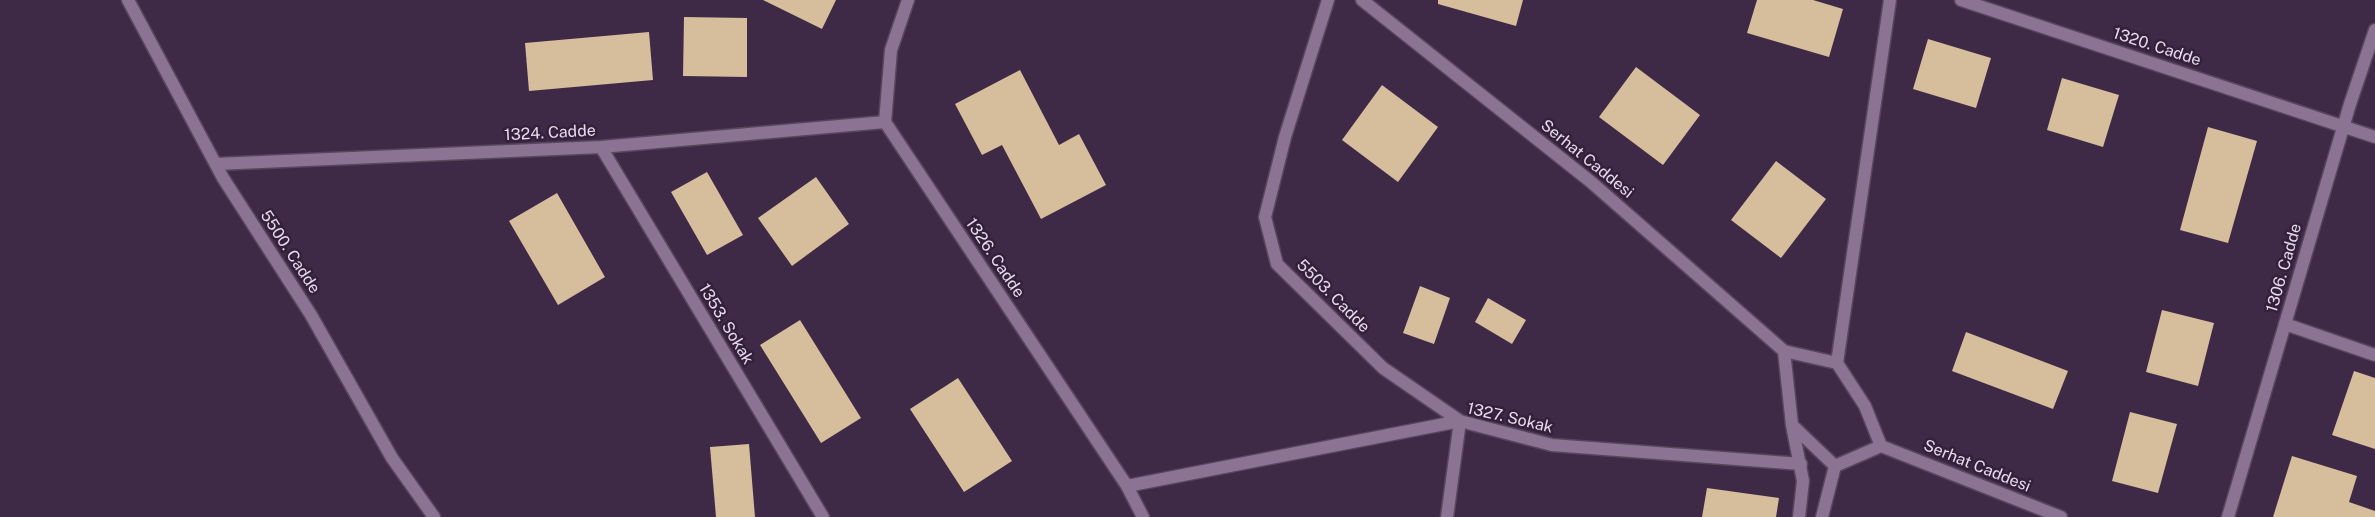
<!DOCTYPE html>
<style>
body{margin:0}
canvas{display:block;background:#3e2a46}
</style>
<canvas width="2375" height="517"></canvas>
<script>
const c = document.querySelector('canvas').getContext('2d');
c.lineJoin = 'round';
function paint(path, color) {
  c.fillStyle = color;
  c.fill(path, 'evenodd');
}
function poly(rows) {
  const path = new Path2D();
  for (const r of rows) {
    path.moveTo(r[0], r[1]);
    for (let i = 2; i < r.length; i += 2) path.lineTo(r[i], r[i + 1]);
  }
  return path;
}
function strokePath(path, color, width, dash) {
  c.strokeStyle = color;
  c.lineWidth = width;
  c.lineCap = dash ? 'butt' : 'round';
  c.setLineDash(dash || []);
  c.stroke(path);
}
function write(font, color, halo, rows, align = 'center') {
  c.font = font + ' "Public Sans",sans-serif';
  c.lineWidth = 5;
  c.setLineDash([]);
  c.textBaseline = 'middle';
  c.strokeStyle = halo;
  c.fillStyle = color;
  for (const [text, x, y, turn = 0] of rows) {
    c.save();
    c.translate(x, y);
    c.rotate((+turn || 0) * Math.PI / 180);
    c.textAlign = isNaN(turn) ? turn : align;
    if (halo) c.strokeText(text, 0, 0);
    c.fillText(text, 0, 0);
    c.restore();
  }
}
paint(poly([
 [763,0,836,0,822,29],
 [1438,0,1523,0,1516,26,1438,4],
 [1757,0,1813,0,1843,9,1829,57,1747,33],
 [684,17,747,18,747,77,683,76],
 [649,32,653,80,529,91,525,43],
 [1928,39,1991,58,1976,108,1913,89],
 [1636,67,1700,115,1663,165,1599,117],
 [1020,70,1059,145,1079,134,1106,185,1041,219,1002,145,982,155,955,104],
 [2062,78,2119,95,2103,147,2047,130],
 [1382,85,1438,127,1398,182,1342,140],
 [2208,127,2257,141,2228,243,2180,230],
 [1776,161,1826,199,1781,258,1731,220],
 [707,172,743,235,707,255,671,192],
 [816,177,849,224,792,266,758,218],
 [557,193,605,277,558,305,509,221],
 [1420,286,1450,298,1434,344,1403,333],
 [1488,298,1526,320,1512,344,1475,322],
 [2162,310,2214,323,2198,386,2146,372],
 [800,320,861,418,821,443,760,345],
 [1966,332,2068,371,2053,409,1952,371],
 [2354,371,2375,378,2375,449,2332,435],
 [958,378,1012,461,964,492,910,409],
 [2130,412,2177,424,2158,493,2112,481],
 [749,444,755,517,716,517,710,447],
 [2292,456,2357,476,2349,502,2375,511,2375,517,2273,517],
 [1707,488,1779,498,1776,517,1702,517]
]), '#d6bd9b');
const street = poly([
 [128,0,223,178,311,315,392,458,434,517],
 [908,0,891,50,885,122,1127,486,1143,517],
 [1328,0,1285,137,1265,217,1277,264,1383,368,1460,421],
 [601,147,823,517],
 [216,164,601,147,885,122],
 [2285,324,2375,355],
 [1127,486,1460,421,1552,445,1801,464],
 [1447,517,1460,421]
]);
const secondary = poly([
 [1362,0,1591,182,1784,351,1837,363,1865,406,1881,446],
 [1961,0,2375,137],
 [1784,351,1792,425,1803,481,1799,517],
 [1837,363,1890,0],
 [1792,425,1835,466],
 [1835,466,1881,446,2061,517],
 [1822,517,1835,466],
 [2228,517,2350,104,2375,30]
]);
strokePath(street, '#58465d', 15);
strokePath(secondary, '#58465d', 15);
strokePath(street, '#8a7393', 12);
strokePath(secondary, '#8a7393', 12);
write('16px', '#e8dbed', '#34203b', [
 ["1320. Cadde",2157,47,18],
 ["1324. Cadde",550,133,-3],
 ["Serhat Caddesi",1587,159,39],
 ["5500. Cadde",290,252,57],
 ["1326. Cadde",995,258,56],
 ["1306. Cadde",2284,268,-74],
 ["5503. Cadde",1333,296,45],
 ["1353. Sokak",726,324,59],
 ["1327. Sokak",1510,418,13],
 ["Serhat Caddesi",1977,466,22]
]);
</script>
